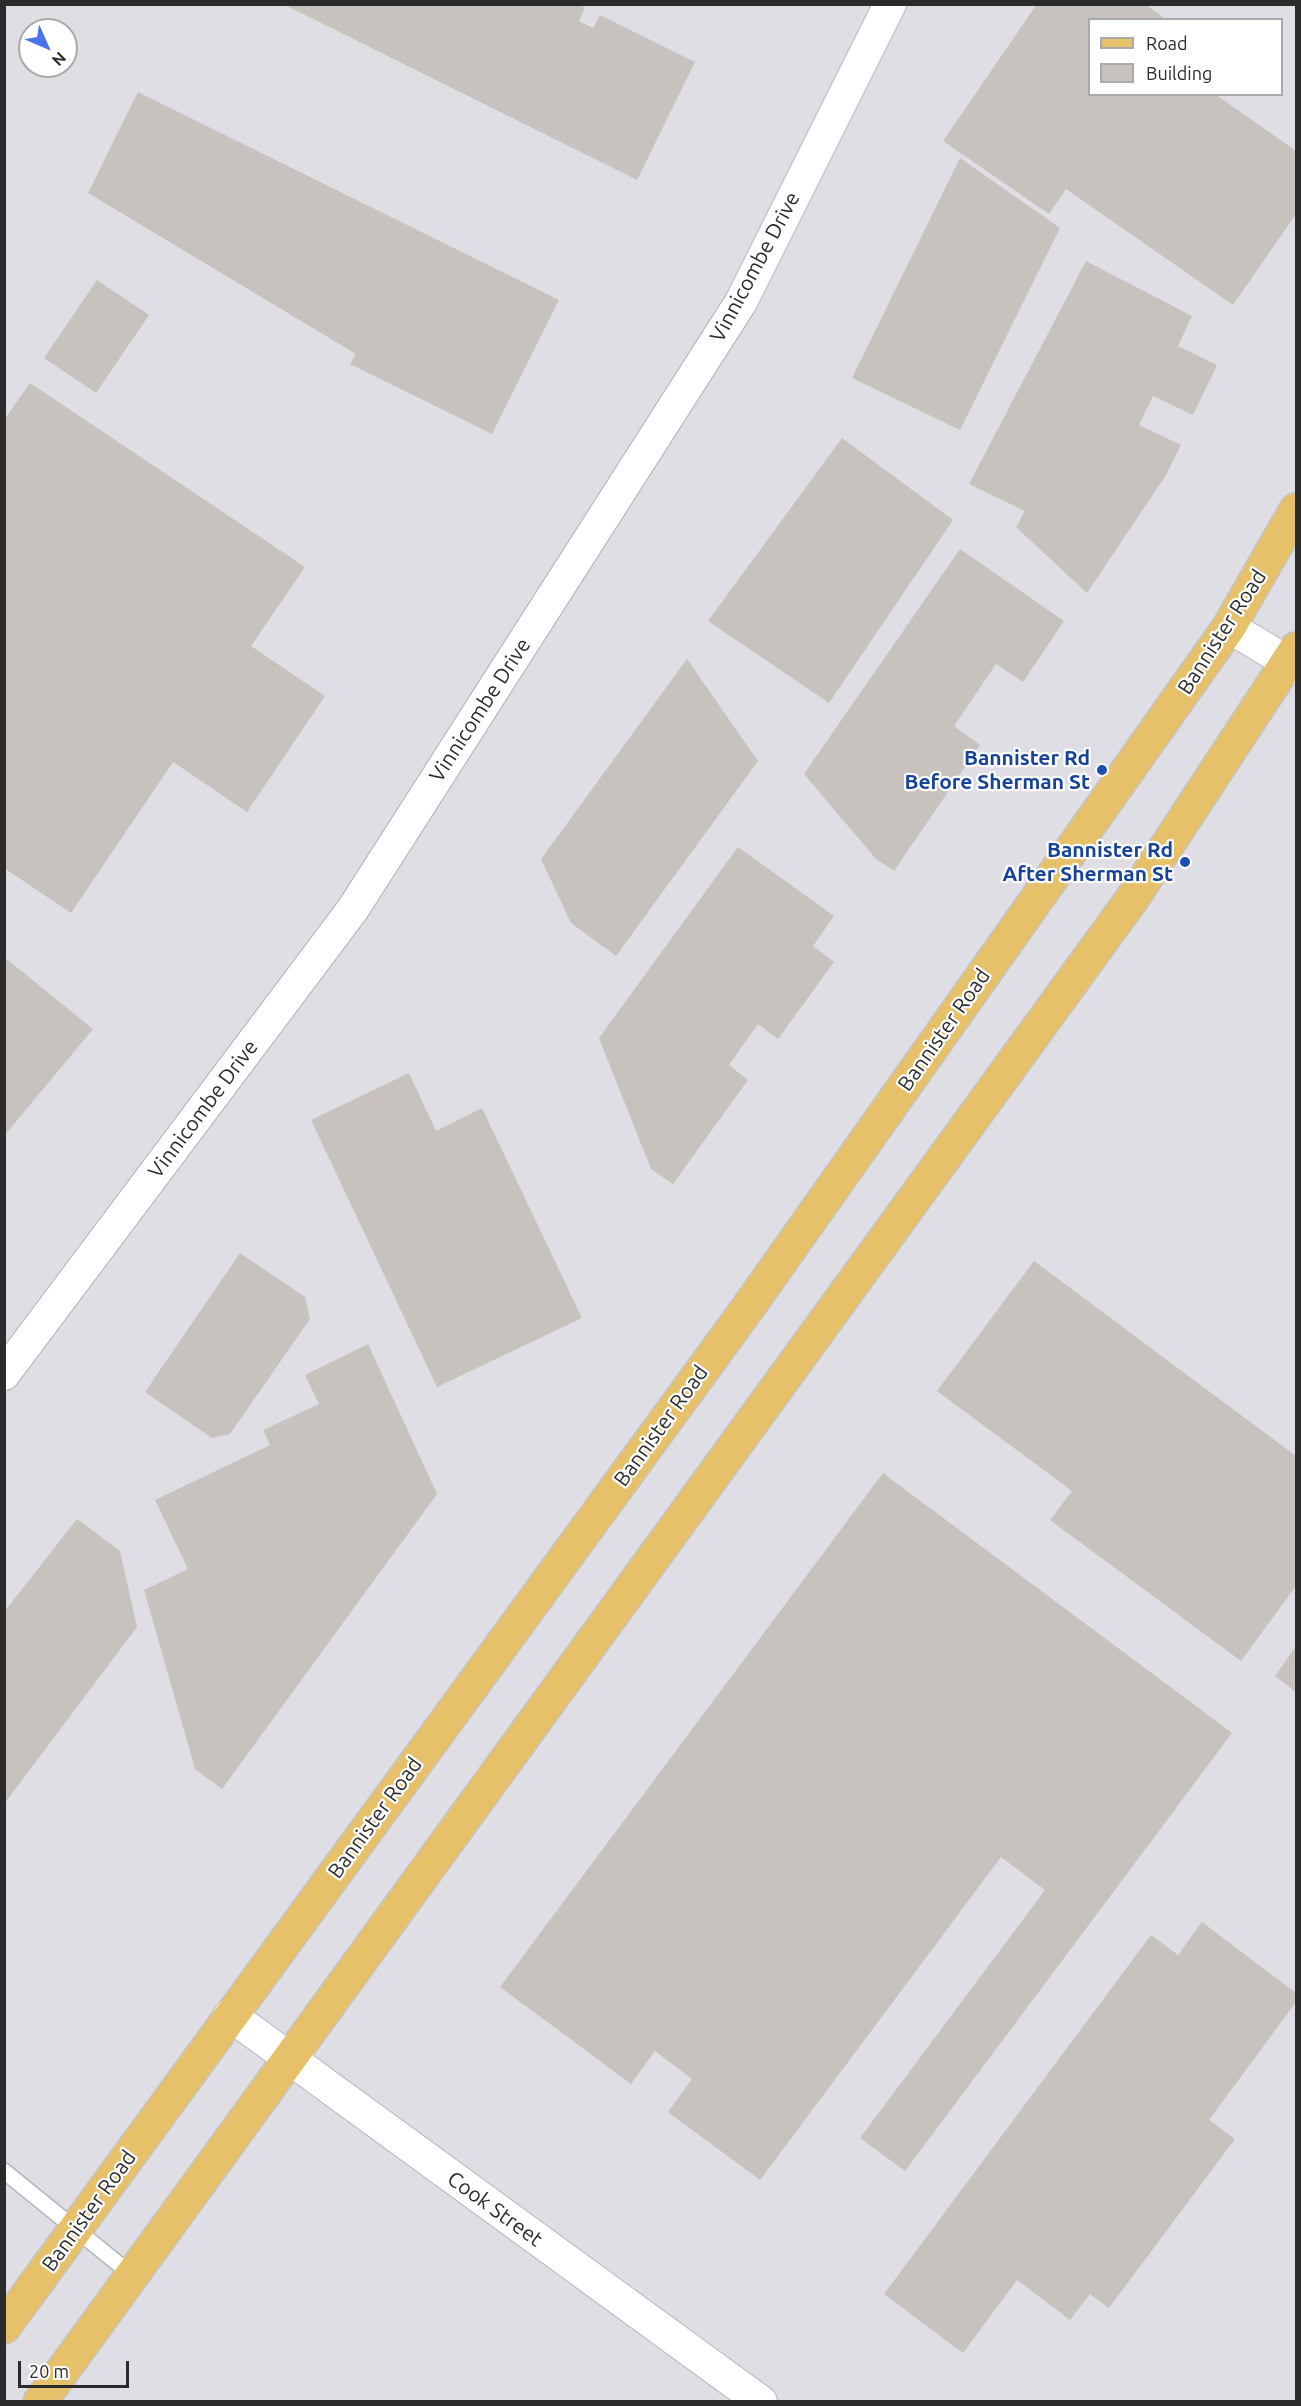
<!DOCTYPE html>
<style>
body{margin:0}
#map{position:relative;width:1301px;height:2406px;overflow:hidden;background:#ece5de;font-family:Ubuntu,sans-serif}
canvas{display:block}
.frame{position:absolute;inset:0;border:6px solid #2b2b2b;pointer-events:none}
.legend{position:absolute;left:1088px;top:18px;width:195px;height:78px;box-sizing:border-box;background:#fff;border:2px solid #aaa;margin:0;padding:8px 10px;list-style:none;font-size:18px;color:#2b2b2b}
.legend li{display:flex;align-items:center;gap:12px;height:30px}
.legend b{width:30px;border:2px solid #aaa}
.north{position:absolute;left:18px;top:18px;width:60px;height:60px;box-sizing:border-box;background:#fff;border:2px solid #aaa;border-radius:50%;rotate:135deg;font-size:16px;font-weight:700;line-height:24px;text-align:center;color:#2b2b2b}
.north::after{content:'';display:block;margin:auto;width:21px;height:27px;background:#4b73ec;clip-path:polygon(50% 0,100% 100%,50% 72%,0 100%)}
.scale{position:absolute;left:18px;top:2361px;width:111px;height:27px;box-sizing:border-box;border:3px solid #2b2b2b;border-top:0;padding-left:8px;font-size:18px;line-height:21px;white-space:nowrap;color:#2b2b2b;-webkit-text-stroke:4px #fff;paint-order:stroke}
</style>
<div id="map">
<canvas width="1301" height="2406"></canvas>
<div class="frame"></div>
<ul class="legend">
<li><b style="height:8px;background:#e6c169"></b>Road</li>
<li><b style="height:16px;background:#c7c2bd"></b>Building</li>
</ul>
<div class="north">N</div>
<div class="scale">20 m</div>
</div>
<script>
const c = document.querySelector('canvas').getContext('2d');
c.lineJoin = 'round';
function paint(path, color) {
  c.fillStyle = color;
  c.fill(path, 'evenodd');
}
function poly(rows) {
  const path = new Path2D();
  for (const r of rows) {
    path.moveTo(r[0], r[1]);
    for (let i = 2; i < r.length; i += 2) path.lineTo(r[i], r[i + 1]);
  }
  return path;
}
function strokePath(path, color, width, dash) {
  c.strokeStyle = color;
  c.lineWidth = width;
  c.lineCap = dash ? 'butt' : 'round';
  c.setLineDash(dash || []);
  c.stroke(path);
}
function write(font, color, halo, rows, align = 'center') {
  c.font = font + ' Ubuntu,sans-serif';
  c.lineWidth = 4.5;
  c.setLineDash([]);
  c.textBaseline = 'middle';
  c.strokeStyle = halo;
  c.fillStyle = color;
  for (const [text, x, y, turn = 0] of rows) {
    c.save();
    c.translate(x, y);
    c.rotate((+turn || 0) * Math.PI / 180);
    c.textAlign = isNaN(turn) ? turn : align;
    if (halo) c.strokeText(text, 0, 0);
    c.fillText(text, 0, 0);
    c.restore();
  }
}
paint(poly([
 [5,5,1296,5,1296,2401,5,2401],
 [1090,20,1282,20,1282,94,1090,94],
 [30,30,66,30,66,66,30,66]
]), '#e0dee5');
paint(poly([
 [283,4,578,4,585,8,579,21,593,28,600,15,695,62,637,180],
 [1037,4,1145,4,1167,20,1090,20,1090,94,1215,94,1296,151,1296,214,1233,305,1066,189,1049,214,943,141],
 [138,92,559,300,492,434,350,364,356,354,88,193],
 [960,158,1060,228,960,430,852,378],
 [1086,261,1192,316,1178,346,1217,365,1193,415,1153,396,1139,425,1181,445,1166,475,1087,593,1016,527,1025,511,969,484],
 [97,280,149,315,96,393,44,358],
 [30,383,305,567,251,646,325,696,247,812,173,762,71,913,4,868,4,420],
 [842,438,953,520,829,703,708,621],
 [960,549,1064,621,1023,682,996,664,954,726,980,745,894,871,876,859,804,774],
 [687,659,758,761,616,956,571,923,541,859],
 [738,847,834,916,813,946,834,962,778,1039,758,1024,729,1065,748,1080,673,1184,651,1169,599,1038],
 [4,957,93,1029,4,1136],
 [409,1073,436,1131,482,1108,582,1318,437,1387,311,1120],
 [240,1253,305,1297,310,1319,230,1434,212,1438,145,1392],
 [1034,1261,1296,1456,1296,1586,1241,1661,1050,1520,1072,1491,937,1391],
 [368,1344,437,1494,222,1789,195,1769,144,1590,188,1569,155,1500,270,1445,263,1430,319,1404,305,1375],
 [883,1473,1232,1733,905,2171,860,2138,1045,1890,1001,1857,760,2180,668,2112,692,2079,655,2051,631,2084,500,1987],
 [77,1519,120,1551,137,1627,4,1804,4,1612],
 [1296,1646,1296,1692,1275,1676],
 [1202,1922,1296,1993,1296,2002,1209,2120,1235,2139,1109,2308,1090,2294,1070,2320,1017,2280,963,2353,884,2294,1151,1935,1178,1955]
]), '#c7c2bd');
const lane = poly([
 [4,2171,132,2275]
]);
const street = poly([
 [1229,627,1296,667],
 [4,1374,353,909,741,302,890,4],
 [230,2015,761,2402]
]);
const primary = poly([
 [4,2327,747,1309,1229,627,1296,510],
 [40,2402,1132,899,1296,649]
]);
strokePath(lane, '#b1b5bd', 18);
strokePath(street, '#b1b5bd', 34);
strokePath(primary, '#c4c4c4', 36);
strokePath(lane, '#fff', 15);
strokePath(street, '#fff', 32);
strokePath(primary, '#e6c169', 33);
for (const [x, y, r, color] of [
 [1102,770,6,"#1a4fb4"],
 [1185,862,6,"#1a4fb4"]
]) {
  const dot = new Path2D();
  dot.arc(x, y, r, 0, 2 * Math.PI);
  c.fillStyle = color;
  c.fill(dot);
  strokePath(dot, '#fff', 2);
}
write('21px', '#2b2b2b', '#fff', [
 ["Vinnicombe Drive",755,267,-62],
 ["Bannister Road",1222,632,-57],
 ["Vinnicombe Drive",480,710,-57],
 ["Bannister Road",944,1030,-55],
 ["Vinnicombe Drive",203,1109,-53],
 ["Bannister Road",661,1426,-54],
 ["Bannister Road",375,1818,-54],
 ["Cook Street",495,2209,36],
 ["Bannister Road",89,2211,-54]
]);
write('bold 21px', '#164399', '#fff', [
 ["Bannister Rd",1090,758],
 ["Before Sherman St",1090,782],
 ["Bannister Rd",1173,850],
 ["After Sherman St",1173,874]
], 'right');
</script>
